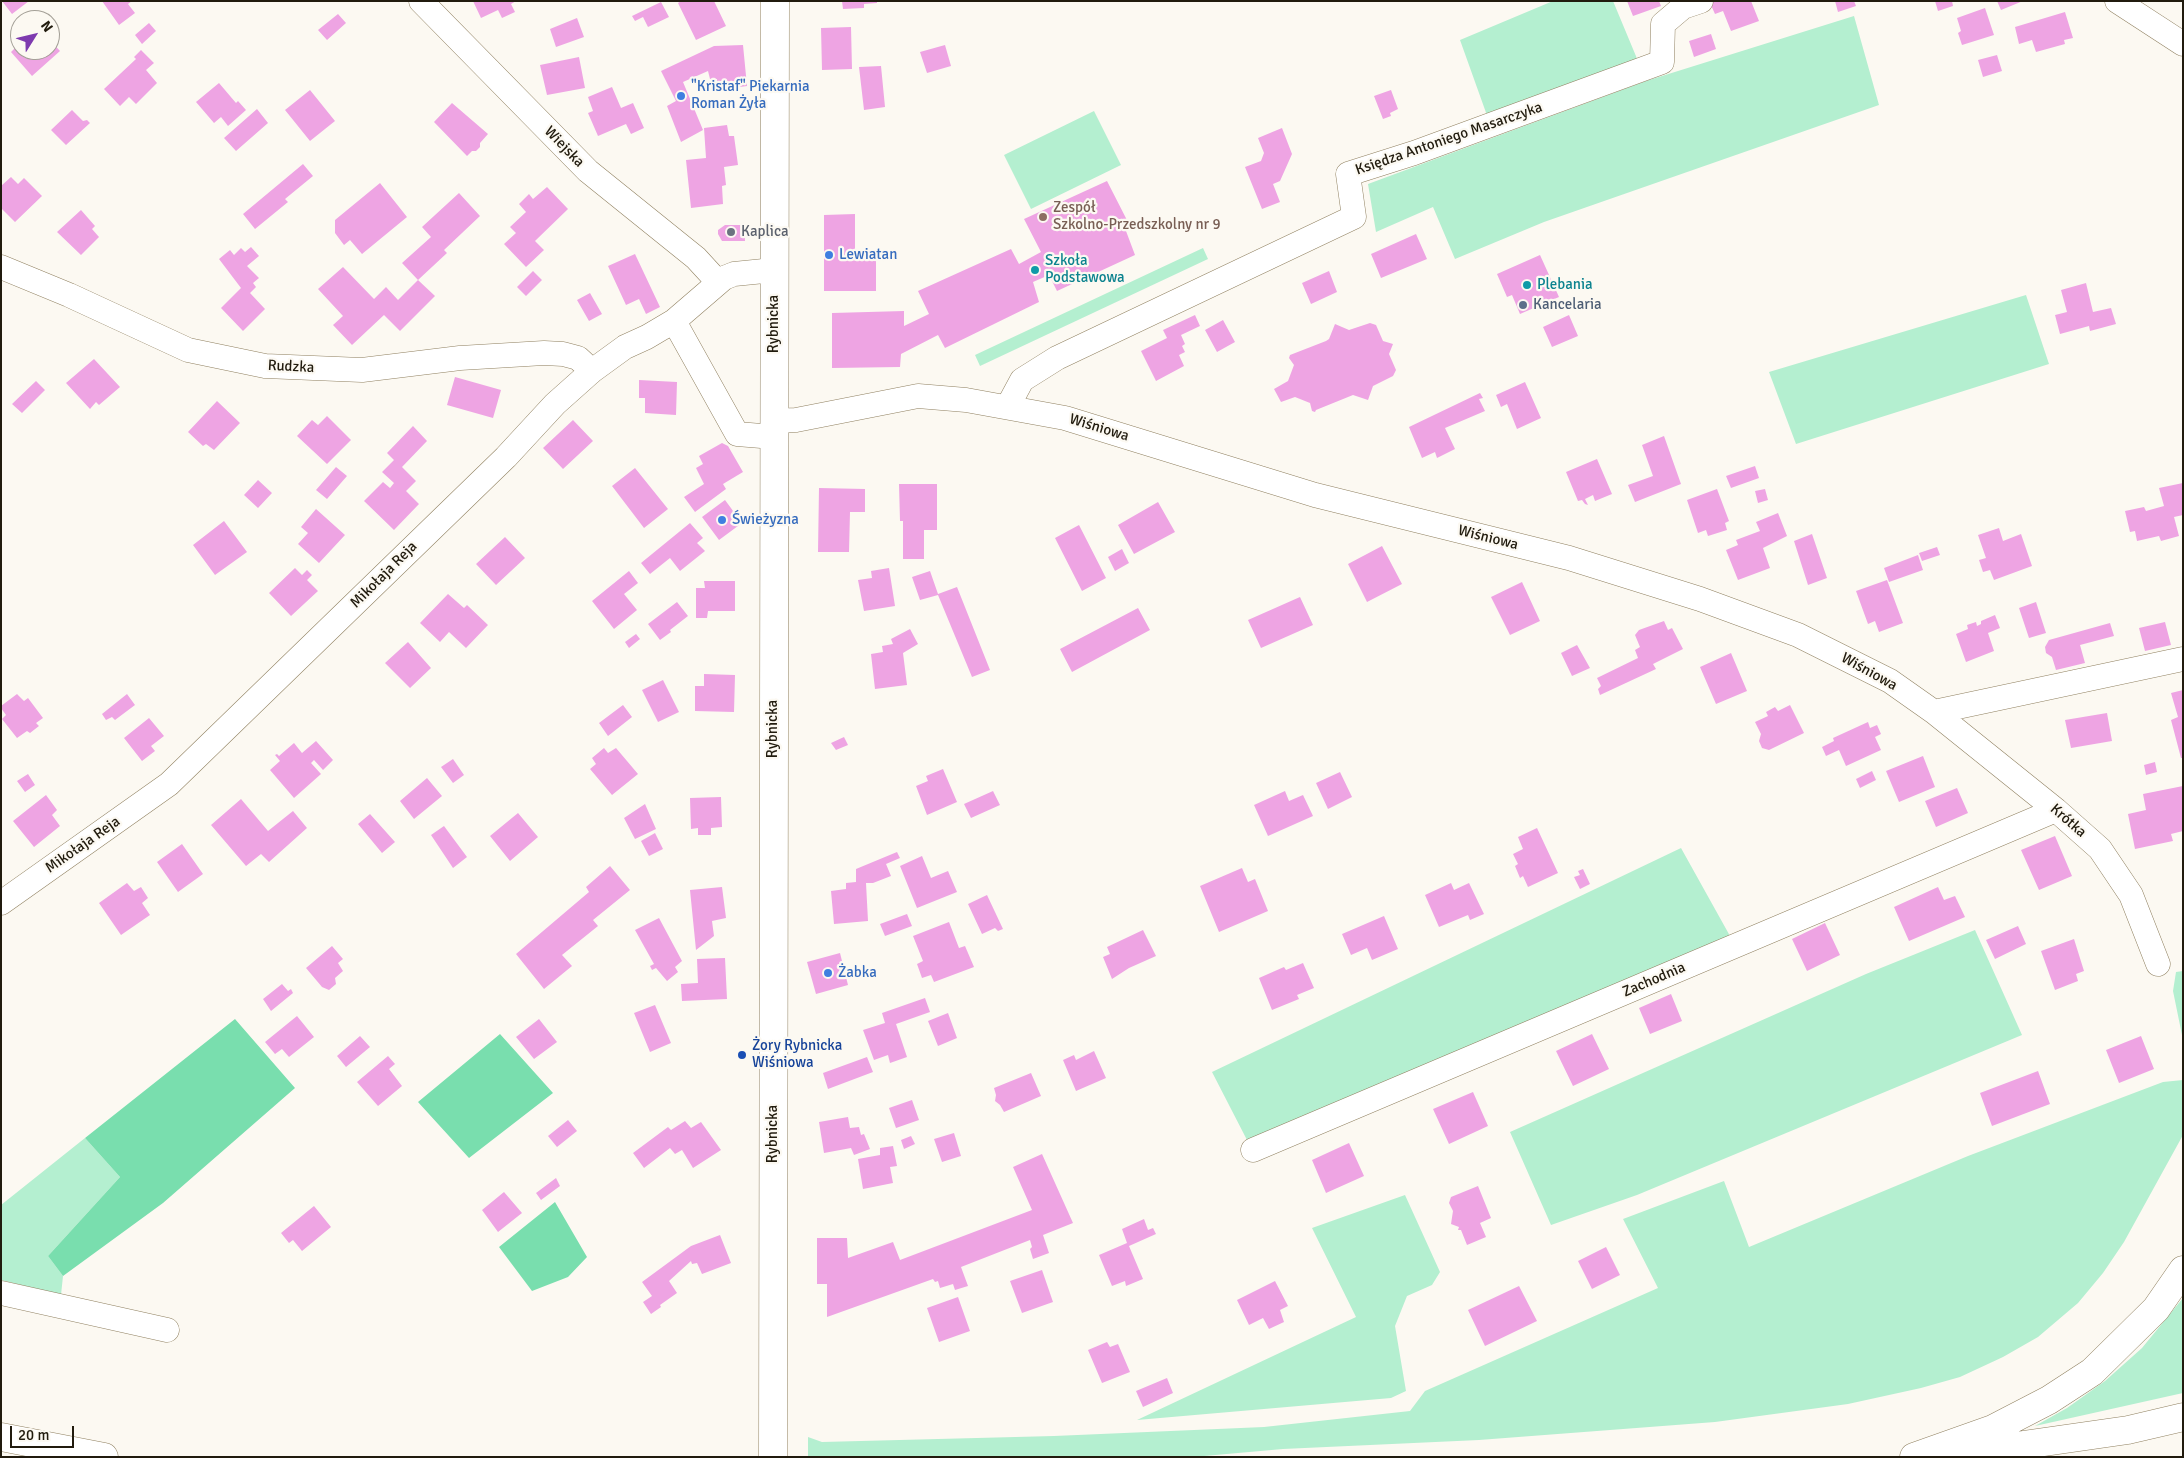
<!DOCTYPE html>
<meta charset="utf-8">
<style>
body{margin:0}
#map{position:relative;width:2184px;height:1458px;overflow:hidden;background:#fcf9f2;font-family:Signika,sans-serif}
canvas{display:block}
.frame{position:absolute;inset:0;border:2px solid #211b0e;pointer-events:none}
.north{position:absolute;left:10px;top:10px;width:50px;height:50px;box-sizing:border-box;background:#fcf9f2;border:1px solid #a4a097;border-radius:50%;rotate:54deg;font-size:14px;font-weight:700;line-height:20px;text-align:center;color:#211b0e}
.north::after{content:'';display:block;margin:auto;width:18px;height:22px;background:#7e3baf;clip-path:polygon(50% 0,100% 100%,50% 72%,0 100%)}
.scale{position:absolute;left:10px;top:1426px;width:64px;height:22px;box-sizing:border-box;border:2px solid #211b0e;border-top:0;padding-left:6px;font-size:15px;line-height:18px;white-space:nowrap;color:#211b0e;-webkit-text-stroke:4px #fcf9f2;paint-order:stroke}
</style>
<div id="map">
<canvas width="2184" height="1458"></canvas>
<div class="frame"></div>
<div class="north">N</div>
<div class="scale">20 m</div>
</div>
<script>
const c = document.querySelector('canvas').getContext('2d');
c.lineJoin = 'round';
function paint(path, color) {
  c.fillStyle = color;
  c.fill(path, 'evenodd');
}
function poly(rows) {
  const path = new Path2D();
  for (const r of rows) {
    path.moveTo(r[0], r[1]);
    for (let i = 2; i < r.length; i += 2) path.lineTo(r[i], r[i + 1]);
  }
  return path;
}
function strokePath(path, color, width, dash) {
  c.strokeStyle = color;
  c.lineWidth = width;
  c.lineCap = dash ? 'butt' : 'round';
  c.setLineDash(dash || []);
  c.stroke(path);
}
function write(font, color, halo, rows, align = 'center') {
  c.font = font + ' Signika,sans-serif';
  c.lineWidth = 4.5;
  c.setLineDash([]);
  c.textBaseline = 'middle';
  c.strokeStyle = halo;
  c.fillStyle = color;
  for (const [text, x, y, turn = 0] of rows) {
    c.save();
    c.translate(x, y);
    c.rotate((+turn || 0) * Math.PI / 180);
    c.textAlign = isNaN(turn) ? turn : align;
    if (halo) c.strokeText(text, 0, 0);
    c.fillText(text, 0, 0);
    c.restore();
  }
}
paint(poly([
 [1553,1,1613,1,1638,61,1489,121,1460,40],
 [1854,16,1879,105,1544,222,1455,259,1433,207,1376,232,1368,184,1646,81],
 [1094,111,1121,165,1031,209,1004,155],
 [1203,248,1208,259,980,366,975,355],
 [2026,295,2049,364,1796,444,1769,372],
 [1681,848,1730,936,1247,1140,1212,1072],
 [1975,930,2022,1035,1637,1195,1551,1225,1510,1132,1866,974],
 [2183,971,2183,1040,2173,991,2176,972],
 [2183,1080,2183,1135,2124,1242,2103,1273,2078,1303,2038,1337,2003,1357,1960,1377,1921,1388,1848,1404,1715,1422,1479,1440,1283,1449,1193,1457,808,1457,808,1437,822,1442,1054,1436,1264,1427,1410,1411,1425,1391,1658,1288,1623,1219,1724,1181,1749,1247,1968,1156,2163,1082],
 [85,1138,120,1177,48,1256,63,1276,61,1295,1,1280,1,1205],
 [1405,1195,1440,1272,1432,1285,1407,1296,1395,1326,1406,1391,1391,1398,1137,1420,1356,1317,1312,1228],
 [2183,1298,2183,1393,2035,1426,2067,1408,2105,1381,2142,1348]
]), '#b4efd0');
paint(poly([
 [235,1019,295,1088,163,1203,63,1276,48,1256,120,1177,85,1138],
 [500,1034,553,1093,469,1158,418,1102],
 [555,1202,587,1257,568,1277,532,1291,499,1247]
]), '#79deae');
paint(poly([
 [2,1,29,1,12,14],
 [102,1,132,1,128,4,135,13,119,25],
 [473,1,516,1,511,4,515,12,502,18,498,10,481,18],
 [681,1,714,1,726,26,696,40,678,3],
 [842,1,877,1,877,3,864,4,864,8,843,9],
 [1627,1,1659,1,1661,6,1633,16],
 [1714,1,1751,1,1759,21,1731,31,1723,11,1715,14,1710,3],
 [1835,1,1854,1,1856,6,1838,12],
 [1935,1,1952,1,1953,6,1938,11],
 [1997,1,2023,1,2001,10],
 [661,2,669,17,648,27,643,17,635,21,632,16],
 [1985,8,1994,35,1962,45,1958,33,1961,31,1957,18],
 [2065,12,2073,38,2064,40,2065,44,2036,52,2032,40,2019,44,2015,27],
 [338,14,346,23,327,40,318,30],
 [577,18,584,37,556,47,550,29],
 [149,23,156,31,142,44,135,35],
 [851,27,852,69,822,70,821,28],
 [1711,34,1716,49,1694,57,1689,41],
 [50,40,60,51,32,76,11,52,20,43,20,50,50,50],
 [743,45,747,86,718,90,717,79,710,79,708,71,683,82,703,130,681,142,667,106,676,101,661,71,714,46],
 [945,45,951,66,927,73,920,52],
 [141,50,154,63,146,70,157,83,136,104,129,97,120,106,104,89,136,59,134,57],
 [1997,55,2002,71,1983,77,1978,60],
 [579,57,585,88,547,95,540,65],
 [881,66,885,107,864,110,859,67],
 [219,83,236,103,238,101,246,110,228,126,221,117,214,123,196,102],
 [612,87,621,108,633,103,644,128,631,134,626,124,598,136,588,113,593,111,588,97],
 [310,90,335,121,310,141,285,110],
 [1391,90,1398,109,1390,113,1391,116,1383,119,1374,96],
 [452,103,488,134,480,143,480,147,476,151,472,151,467,156,434,122],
 [257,109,268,123,236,151,224,138],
 [72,110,83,121,87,120,90,123,66,145,51,130],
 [727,125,729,136,734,136,738,165,724,167,726,185,722,186,723,204,691,208,686,160,706,158,704,128],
 [1282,128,1292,154,1280,181,1273,184,1280,202,1262,209,1245,167,1261,161,1264,153,1258,138],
 [303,164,313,176,285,199,288,202,255,229,243,214],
 [11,177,18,184,24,178,42,196,15,222,1,208,1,186],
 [1107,181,1131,228,1126,231,1135,255,1057,291,1049,275,1033,282,1039,302,945,348,938,335,901,354,900,367,832,368,832,313,904,311,904,326,929,314,918,291,1011,249,1019,264,1041,252,1024,219],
 [380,183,407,217,362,254,350,240,344,245,335,233,335,220],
 [547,187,568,209,535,241,544,250,526,267,504,244,516,233,510,227,526,212,519,204,529,194,533,199],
 [459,193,480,216,444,250,447,253,418,280,402,263,431,237,422,227],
 [81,210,95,226,92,229,99,237,81,255,57,232],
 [855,214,855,258,876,258,876,291,824,291,824,215],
 [725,225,744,225,745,241,722,241,718,234,718,230],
 [1416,234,1427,259,1381,278,1371,254],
 [251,247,259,256,247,266,259,278,253,283,256,287,250,293,265,309,243,331,221,308,241,288,219,259,230,250,234,255,241,248,245,252],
 [635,254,660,307,646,314,639,299,626,305,608,266],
 [1540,255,1559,297,1520,314,1512,295,1507,297,1497,274],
 [343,267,374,299,386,287,398,300,418,280,435,296,400,331,384,315,352,345,333,325,343,316,318,289],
 [533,271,542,280,526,296,517,287],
 [1329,271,1337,292,1311,304,1302,283],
 [2086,283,2093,312,2111,308,2116,324,2090,331,2089,326,2060,334,2055,315,2067,312,2061,290],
 [590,293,602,314,589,321,577,300],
 [1195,315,1200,326,1181,335,1185,344,1182,346,1185,352,1179,355,1184,366,1156,381,1141,351,1167,338,1163,330],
 [1569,315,1578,336,1552,347,1543,327],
 [1223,320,1235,342,1217,352,1205,330],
 [1370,323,1376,325,1383,341,1393,344,1389,354,1396,370,1393,376,1373,386,1368,400,1353,395,1316,410,1315,412,1312,411,1310,403,1295,397,1281,402,1274,389,1288,381,1294,365,1289,358,1290,355,1326,341,1329,339,1335,324,1349,330],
 [94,359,120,387,99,405,96,402,90,409,66,383],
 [455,377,501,390,493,418,447,405],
 [639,380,677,382,676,415,645,413,645,398,639,398],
 [36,381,45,390,22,413,12,404],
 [1525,382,1541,418,1517,429,1507,404,1501,407,1496,395],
 [1480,393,1483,398,1479,399,1485,411,1445,428,1455,449,1437,458,1435,452,1422,458,1409,427],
 [217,401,240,423,214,450,206,444,203,446,188,432],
 [327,416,351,440,327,464,297,436,312,420,318,425],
 [573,420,593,441,563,469,543,448],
 [413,426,427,441,402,467,416,481,406,491,419,504,394,530,364,501,383,482,390,488,394,483,382,472,394,460,387,453],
 [1664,436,1681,484,1635,502,1628,485,1653,476,1642,445],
 [722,443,728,446,743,472,723,484,726,489,695,512,684,497,704,484,696,468,703,464,699,456],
 [1597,459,1612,494,1595,501,1593,495,1585,499,1588,505,1585,504,1582,500,1578,501,1566,472],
 [1755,466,1759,478,1731,488,1726,476],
 [336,467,347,476,327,499,316,490],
 [635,468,668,509,644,528,612,486],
 [258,480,272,493,258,508,244,495],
 [2183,483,2183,515,2174,517,2179,536,2161,541,2159,536,2137,541,2135,531,2130,532,2125,511,2144,507,2146,511,2164,506,2159,488],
 [899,484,937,484,937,530,924,530,924,559,903,559,903,521,900,521],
 [819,488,865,489,865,512,850,512,849,552,818,552],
 [1717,489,1729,521,1725,523,1727,530,1708,536,1706,530,1698,533,1687,500],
 [1765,489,1768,500,1758,503,1755,491],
 [725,500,742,523,719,540,702,517],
 [1158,502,1175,532,1134,554,1118,525],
 [316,509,345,535,319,563,298,544,308,533,301,527],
 [1778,513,1787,536,1763,548,1770,568,1738,580,1726,550,1738,545,1736,540,1760,531,1756,522],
 [224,521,247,552,215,575,193,545],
 [690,523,703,538,697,543,705,551,680,571,670,558,650,574,641,563],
 [1079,525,1106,578,1082,591,1055,538],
 [1999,528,2003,541,2021,534,2032,566,1994,580,1990,570,1983,572,1979,560,1986,558,1978,535],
 [1812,534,1827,578,1808,585,1794,541],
 [505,537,525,558,496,585,476,564],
 [1382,546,1402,584,1367,602,1348,564],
 [1937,547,1940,555,1922,561,1919,553],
 [1122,549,1129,563,1115,571,1108,557],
 [1918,555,1923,570,1889,582,1884,568],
 [295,568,302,575,307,570,312,575,307,580,318,591,291,616,269,593],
 [889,568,895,606,864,611,858,580,872,578,871,571],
 [629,571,638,583,624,594,637,610,614,629,592,601],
 [930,571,938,594,957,587,990,670,972,677,938,595,920,600,912,577],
 [1887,580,1903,623,1879,632,1875,621,1868,624,1856,591],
 [704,581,735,581,735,611,708,611,707,618,696,618,696,588,705,588],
 [1522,582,1540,621,1510,635,1491,597],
 [448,594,464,608,467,605,488,625,466,648,449,632,440,642,420,623],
 [1300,597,1313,625,1261,648,1248,620],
 [677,602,688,616,670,630,671,632,660,640,648,624],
 [2036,602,2046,633,2029,638,2019,608],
 [1138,608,1150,630,1072,672,1060,649],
 [1995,615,2000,628,1988,633,1994,651,1966,662,1956,634,1968,629,1967,625,1976,622,1977,626,1981,624,1981,621],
 [1664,621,1668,630,1672,628,1683,649,1653,664,1656,669,1600,695,1598,689,1601,686,1597,678,1638,658,1635,650,1640,647,1635,635,1639,630],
 [2165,622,2171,645,2145,651,2139,628],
 [2110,623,2114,636,2080,645,2085,663,2056,670,2052,657,2046,653,2045,647,2049,640],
 [910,629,918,644,903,653,907,685,875,689,871,654,883,652,882,646,893,644,891,639],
 [636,634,640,639,629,648,625,642],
 [408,642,431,668,410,688,385,663],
 [1577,645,1590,668,1572,676,1561,653],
 [1731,653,1747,691,1716,704,1700,667],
 [704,674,735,675,734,712,695,711,695,686,704,686],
 [663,680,679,712,658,722,642,690],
 [2183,690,2183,758,2181,758,2171,720,2178,717,2171,693],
 [17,694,24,701,28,698,43,718,36,723,39,726,30,733,27,731,17,738,2,719,6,715,1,708,1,706],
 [127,694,135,705,115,720,112,717,106,720,102,714],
 [623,705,632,717,608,736,599,723],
 [1790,705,1804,733,1769,750,1762,748,1759,741,1761,734,1755,722,1768,716,1766,712,1775,707,1778,711],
 [2107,713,2112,741,2071,748,2065,720],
 [149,718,164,736,151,746,155,751,142,761,124,738],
 [1868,722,1870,728,1877,725,1881,734,1875,737,1881,750,1846,766,1839,750,1826,756,1822,747,1834,741,1833,738],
 [844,737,848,745,836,750,831,743],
 [316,741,333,760,323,770,314,760,311,763,321,774,294,798,270,770,280,761,275,755,277,754,279,756,294,743,302,753],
 [604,748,608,753,616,748,638,774,612,795,590,769,596,764,592,758],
 [1923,756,1935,787,1899,802,1886,771],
 [453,759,464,775,453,783,441,767],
 [2155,762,2157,772,2146,775,2144,765],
 [943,769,957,802,927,815,916,786,928,781,926,776],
 [1872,771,1876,780,1860,788,1856,779],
 [1340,772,1352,797,1328,809,1316,783],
 [28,774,35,785,25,792,17,781],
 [427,778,442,796,414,819,400,801],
 [2183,786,2183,831,2171,834,2173,841,2135,849,2128,814,2146,810,2143,794],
 [1957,788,1968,813,1936,827,1925,801],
 [993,791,1000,805,971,818,964,804],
 [1285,791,1289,801,1303,795,1313,816,1268,836,1254,805],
 [46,795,57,810,52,815,60,826,34,847,13,821],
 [721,797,722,827,711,828,711,835,698,835,698,828,691,829,690,798],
 [241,799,268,831,293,811,307,828,269,862,261,854,246,866,211,825],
 [645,804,656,829,635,839,624,818],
 [518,813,538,837,510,861,490,836],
 [370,814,395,842,382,853,358,824],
 [444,826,467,857,453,868,431,835],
 [1537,828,1558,873,1528,887,1523,876,1520,878,1515,866,1518,864,1513,854,1523,849,1518,837],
 [655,833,663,849,649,856,641,841],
 [2055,836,2072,876,2039,890,2021,850],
 [182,844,203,874,178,892,157,862],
 [897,852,900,858,886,864,891,876,873,883,866,883,868,921,834,924,831,891,846,889,846,883,856,882,856,869],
 [922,856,931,878,948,871,957,892,917,908,900,866],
 [610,866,630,890,593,920,598,926,562,955,572,966,544,989,516,954,589,892,586,887],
 [1242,868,1248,882,1255,879,1268,911,1219,932,1200,886],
 [1583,869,1590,884,1580,889,1574,877,1580,875,1578,871],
 [127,883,134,891,141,887,148,898,142,903,150,915,121,935,99,903],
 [1451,883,1454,890,1469,883,1484,914,1470,920,1468,915,1439,927,1425,895],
 [722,887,726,918,712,921,714,936,696,950,690,890],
 [1938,887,1944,900,1955,896,1965,917,1909,941,1894,907],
 [987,895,1003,929,998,931,995,928,982,934,968,904],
 [907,914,912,926,885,936,880,924],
 [1384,916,1398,949,1372,960,1367,948,1351,955,1342,934],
 [659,918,682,961,675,967,678,972,667,981,656,968,652,970,650,966,654,964,635,930],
 [949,922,959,948,965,946,974,967,934,982,931,975,922,978,917,964,923,961,913,936],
 [1825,923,1840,955,1807,971,1792,939],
 [2018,926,2026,944,1995,959,1986,940],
 [1143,930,1156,956,1129,968,1112,979,1103,957,1110,954,1107,947],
 [2074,939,2084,971,2076,974,2078,981,2055,990,2041,951],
 [332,946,343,959,338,963,343,971,335,978,336,984,329,990,322,987,306,968],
 [840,953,848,985,816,994,807,962],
 [725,958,727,999,682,1001,681,984,698,983,697,959],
 [1303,963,1314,988,1297,995,1299,999,1272,1010,1259,978,1284,967,1286,970],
 [282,984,288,991,291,989,293,993,271,1011,263,999],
 [1671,994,1682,1021,1650,1034,1639,1008],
 [925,998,930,1012,896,1024,907,1057,890,1063,888,1055,874,1060,863,1030,885,1023,882,1013],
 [655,1005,671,1043,650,1052,634,1013],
 [948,1013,957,1038,938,1046,928,1021],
 [297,1016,314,1037,289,1057,282,1049,275,1054,265,1042],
 [539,1019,557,1042,534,1059,516,1037],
 [1592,1034,1609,1069,1573,1086,1556,1051],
 [360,1036,370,1047,346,1067,337,1056],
 [2141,1036,2154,1069,2119,1083,2106,1050],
 [1094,1051,1106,1078,1076,1091,1063,1060,1074,1055,1076,1060],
 [388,1056,395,1064,389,1069,402,1086,378,1106,357,1082],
 [867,1057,873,1072,828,1089,823,1073],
 [2038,1071,2050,1104,1992,1126,1980,1093],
 [1031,1073,1041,1096,1004,1112,1000,1105,995,1101,996,1095,994,1088],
 [1473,1092,1488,1126,1449,1144,1433,1109],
 [912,1100,919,1120,896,1128,889,1108],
 [848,1117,850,1128,859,1127,861,1135,864,1134,870,1149,854,1155,851,1148,824,1153,819,1122],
 [568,1120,577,1131,557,1147,548,1136],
 [685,1121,691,1128,701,1122,721,1150,693,1168,682,1150,675,1154,670,1148,644,1168,633,1153,668,1127,671,1130],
 [954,1133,961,1156,942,1162,934,1139],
 [911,1136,915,1144,904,1149,901,1140],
 [1349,1143,1364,1176,1326,1193,1312,1160],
 [893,1146,897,1166,890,1167,893,1183,863,1189,858,1159,880,1155,880,1148],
 [1042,1154,1073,1223,1043,1235,1049,1253,1033,1259,1030,1249,1032,1247,1030,1240,961,1267,968,1286,955,1290,953,1284,940,1288,938,1281,935,1282,933,1279,827,1317,827,1284,817,1284,817,1238,847,1238,848,1258,893,1242,900,1260,1032,1210,1013,1167],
 [556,1178,560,1186,541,1200,536,1193],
 [1478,1186,1491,1218,1480,1223,1486,1237,1467,1245,1461,1230,1458,1230,1459,1227,1451,1224,1453,1211,1449,1203,1451,1197],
 [504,1192,522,1213,498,1232,482,1210],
 [314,1206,331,1227,302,1251,293,1240,289,1243,281,1233],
 [1144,1219,1148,1230,1153,1228,1156,1234,1129,1246,1143,1279,1126,1286,1125,1281,1112,1286,1099,1255,1127,1243,1122,1229],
 [720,1235,731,1263,702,1274,697,1263,692,1264,691,1261,669,1281,677,1293,660,1305,661,1307,651,1314,643,1302,652,1296,642,1282,691,1246],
 [1606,1247,1620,1275,1592,1289,1578,1261],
 [1042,1270,1053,1302,1022,1313,1010,1281],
 [1275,1281,1288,1306,1280,1310,1284,1322,1269,1329,1263,1318,1249,1325,1237,1300],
 [1519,1286,1537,1321,1485,1346,1468,1310],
 [958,1297,970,1331,939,1342,927,1308],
 [1107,1342,1110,1347,1118,1344,1130,1372,1102,1383,1088,1350],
 [1167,1378,1173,1393,1143,1407,1136,1391]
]), '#eea4e3');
const minor = poly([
 [421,1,588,171,696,258,718,282],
 [2117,1,2183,44],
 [1,267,69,295,188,350,265,366,362,370,460,358,544,353,563,354,578,358,592,371],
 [674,321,737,434,774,437],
 [1008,406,1022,380,1057,358,1354,217,1348,174,1414,153,1662,62,1663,24,1683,7,1701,1],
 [774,421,796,420,918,396,966,400,1065,418,1315,495,1569,558,1700,599,1798,635,1890,681,1934,712,2183,659],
 [1934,712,2056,810,2100,849,2131,895,2158,964],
 [1,903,169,784,506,457,555,404,592,371,625,347,647,337,674,321,724,278,734,274,774,270],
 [1253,1150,2056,810],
 [1,1293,167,1330]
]);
const tertiary = poly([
 [773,1457,775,1]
]);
const motorway = poly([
 [1,1437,104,1457],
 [1960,1454,2128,1430,2183,1417],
 [1914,1457,1993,1429,2049,1400,2092,1372,2156,1309,2183,1270]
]);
strokePath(minor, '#908161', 25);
strokePath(tertiary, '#908161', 29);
strokePath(motorway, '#908161', 29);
strokePath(minor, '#fff', 24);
strokePath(tertiary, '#fff', 28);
strokePath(motorway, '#fff', 28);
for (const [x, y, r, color] of [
 [681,96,5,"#3f7fe0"],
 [1043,217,5,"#8d6e63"],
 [731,232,5,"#6b7280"],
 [829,255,5,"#3f7fe0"],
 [1035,270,5,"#0f9aa8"],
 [1527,285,5,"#0f9aa8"],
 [1523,305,5,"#5c6f8a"],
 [722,520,5,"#3f7fe0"],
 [828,973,5,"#3f7fe0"],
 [742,1055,5,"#1a4fb4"]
]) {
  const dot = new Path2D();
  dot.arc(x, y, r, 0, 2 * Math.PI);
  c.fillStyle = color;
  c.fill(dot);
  strokePath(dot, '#fcf9f2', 2);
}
write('15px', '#366cbe', '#fcf9f2', [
 ["\"Kristaf\" Piekarnia",691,87],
 ["Roman Żyła",691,104],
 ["Lewiatan",839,255],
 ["Świeżyzna",732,520],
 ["Żabka",838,973]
], 'left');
write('15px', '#211b0e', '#fcf9f2', [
 ["Księdza Antoniego Masarczyka",1449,139,-19],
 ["Wiejska",564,147,46],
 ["Rybnicka",774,324,-90],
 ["Rudzka",291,367,3],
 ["Wiśniowa",1099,428,17],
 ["Wiśniowa",1488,538,14],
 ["Mikołaja Reja",384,575,-45],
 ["Wiśniowa",1869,672,29],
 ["Rybnicka",773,729,-90],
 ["Krótka",2068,821,41],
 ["Mikołaja Reja",83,845,-35],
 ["Zachodnia",1654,980,-23],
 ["Rybnicka",773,1134,-90]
]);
write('15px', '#785e54', '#fcf9f2', [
 ["Zespół",1053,208],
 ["Szkolno-Przedszkolny nr 9",1053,225]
], 'left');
write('15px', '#5b616d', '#fcf9f2', [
 ["Kaplica",741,232]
], 'left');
write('15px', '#0d838f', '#fcf9f2', [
 ["Szkoła",1045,261],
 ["Podstawowa",1045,278],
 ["Plebania",1537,285]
], 'left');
write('15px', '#4e5e75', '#fcf9f2', [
 ["Kancelaria",1533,305]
], 'left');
write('15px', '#164399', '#fcf9f2', [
 ["Żory Rybnicka",752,1046],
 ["Wiśniowa",752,1063]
], 'left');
</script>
